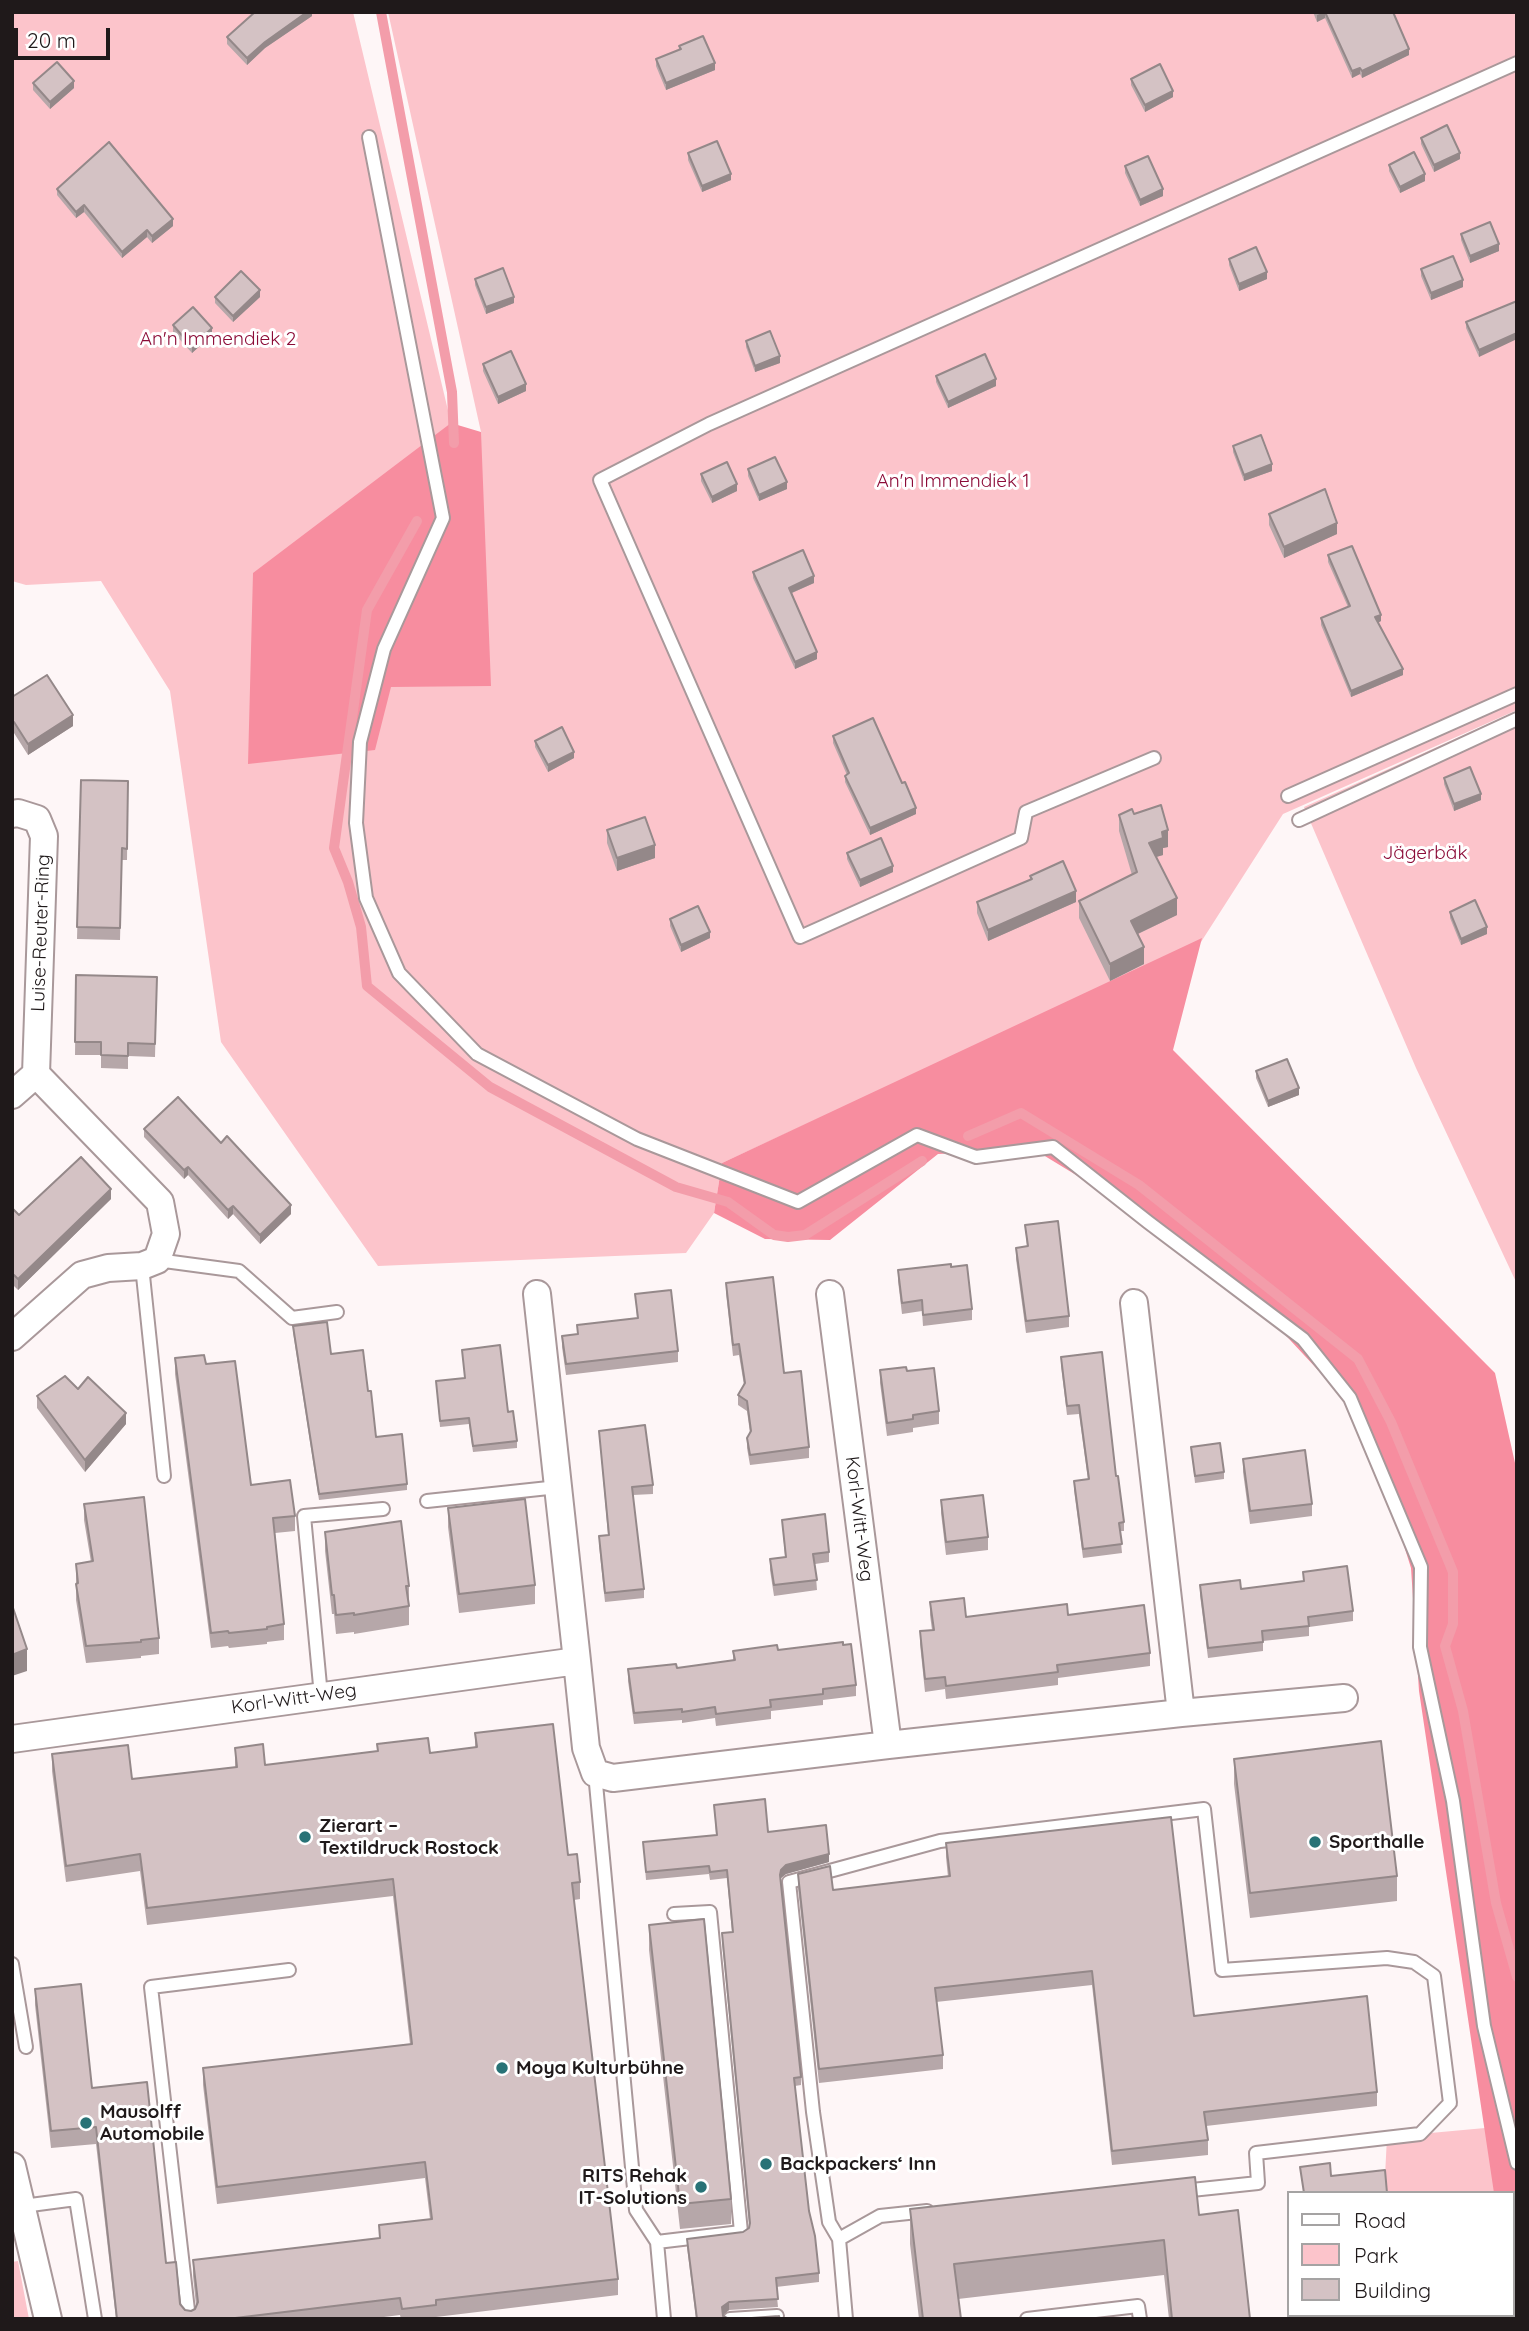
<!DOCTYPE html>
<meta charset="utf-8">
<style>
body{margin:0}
#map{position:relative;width:1529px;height:2331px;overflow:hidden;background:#fef6f7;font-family:Quicksand,sans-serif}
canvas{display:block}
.frame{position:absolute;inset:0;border:14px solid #1f191a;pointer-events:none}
.legend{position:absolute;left:1287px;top:2191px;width:228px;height:126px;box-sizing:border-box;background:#fff;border:2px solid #a5a3a3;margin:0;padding:9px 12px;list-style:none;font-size:21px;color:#1f191a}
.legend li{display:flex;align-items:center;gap:14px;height:35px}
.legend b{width:35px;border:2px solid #a5a3a3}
.scale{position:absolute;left:14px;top:28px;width:96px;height:32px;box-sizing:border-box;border:4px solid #1f191a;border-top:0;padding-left:9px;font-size:21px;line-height:24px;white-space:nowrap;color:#1f191a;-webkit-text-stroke:5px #fff;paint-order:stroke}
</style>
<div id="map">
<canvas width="1529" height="2331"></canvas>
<div class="frame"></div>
<ul class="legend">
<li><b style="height:9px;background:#fff"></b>Road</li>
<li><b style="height:19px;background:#fcc4cb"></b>Park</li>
<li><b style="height:19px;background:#d4c2c4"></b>Building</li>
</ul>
<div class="scale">20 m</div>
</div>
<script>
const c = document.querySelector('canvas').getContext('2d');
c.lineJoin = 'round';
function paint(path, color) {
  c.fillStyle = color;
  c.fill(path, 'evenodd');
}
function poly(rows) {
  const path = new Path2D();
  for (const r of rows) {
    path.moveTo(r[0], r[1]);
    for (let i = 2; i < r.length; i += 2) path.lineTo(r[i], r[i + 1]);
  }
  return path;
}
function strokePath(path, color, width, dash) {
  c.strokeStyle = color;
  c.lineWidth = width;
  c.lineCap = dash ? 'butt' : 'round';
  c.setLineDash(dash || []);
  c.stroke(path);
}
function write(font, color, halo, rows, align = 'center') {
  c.font = font + ' Quicksand,sans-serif';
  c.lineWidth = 6;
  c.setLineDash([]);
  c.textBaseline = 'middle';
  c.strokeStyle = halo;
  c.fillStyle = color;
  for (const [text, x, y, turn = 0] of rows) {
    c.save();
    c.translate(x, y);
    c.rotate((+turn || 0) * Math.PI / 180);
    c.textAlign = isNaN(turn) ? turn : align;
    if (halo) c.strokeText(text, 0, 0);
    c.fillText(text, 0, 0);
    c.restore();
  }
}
paint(poly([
 [12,12,353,12,451,423,443,517,481,432,388,12,1517,12,1517,710,1283,814,1201,942,722,1163,714,1213,686,1253,378,1266,221,1042,170,691,101,581,26,585,12,581],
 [1517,711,1517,1284,1416,1068,1304,807],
 [1485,2128,1517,2136,1517,2319,1470,2319,1470,2315,1513,2315,1513,2193,1386,2193,1385,2176,1387,2137],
 [18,2261,29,2319,12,2319,12,2262]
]), '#fcc4cb');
paint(poly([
 [451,423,481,432,491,686,391,687,375,750,248,764,253,573],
 [1202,938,1173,1050,1495,1373,1517,1472,1517,2319,1513,2319,1513,2193,1494,2193,1419,1691,1411,1568,1389,1498,1343,1397,1277,1326,1117,1200,1035,1150,938,1154,830,1240,765,1239,714,1213,722,1163]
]), '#f78d9f');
strokePath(poly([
 [381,12,452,392,454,443],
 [417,521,367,610,334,848,348,882,361,927,367,986,490,1087,676,1187,728,1202,774,1235,788,1237,805,1235,922,1161],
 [968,1136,1021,1113,1139,1185,1358,1359,1391,1422,1453,1572,1453,1624,1445,1646,1463,1711,1496,1903,1517,1977]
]), '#f39daa', 10);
const lane = poly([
 [369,137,443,518,384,649,360,742,356,823,366,898,399,973,477,1054,637,1139,798,1202,917,1135,976,1157,1053,1147,1148,1222,1303,1339,1350,1398,1421,1567,1420,1647,1453,1801,1484,2026,1517,2163],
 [1154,758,1026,812,1021,838,800,937,600,480,709,424,1517,63],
 [1288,796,1517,694],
 [1299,820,1517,719],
 [157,1260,239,1271,292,1318,337,1312],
 [142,1266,164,1476],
 [427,1501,558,1487],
 [321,1696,304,1516,383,1509],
 [595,1773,636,2210,657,2242],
 [12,1964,26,2047],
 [23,2206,76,2199,95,2319],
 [839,2239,880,2216,927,2211],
 [189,2319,151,1987,289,1970],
 [664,2319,657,2242,741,2232,710,1912,674,1914],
 [730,2319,777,2316],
 [846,2319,839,2239,829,2222,813,2112,789,1882,940,1841,1204,1809,1222,1970,1387,1958,1414,1962,1434,1976,1450,2103,1420,2134,1256,2153,1258,2183,1182,2191],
 [1027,2319,1138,2306,1140,2319]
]);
const street = poly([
 [12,814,18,813,37,819,44,836,36,1074,160,1202,166,1234,157,1260,142,1266,108,1268,82,1275,12,1337],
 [12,1095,36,1074],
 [537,1294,577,1661],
 [830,1294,888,1745],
 [1134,1303,1181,1713],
 [12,1739,577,1661,586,1748,595,1773,613,1778,888,1745,1181,1713,1344,1698],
 [12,2166,48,2319]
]);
strokePath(lane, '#a9989a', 16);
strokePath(street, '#a9989a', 30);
strokePath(lane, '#fff', 12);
strokePath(street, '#fff', 26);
paint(poly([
 [312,12,312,16,265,48,247,65,227,44,227,37],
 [1313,12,1393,12,1409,55,1362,78,1360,74,1352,78,1325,18,1317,22],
 [679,46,715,70,666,90,656,66,656,59,679,50],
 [1131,79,1173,97,1145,112,1131,85],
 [33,83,74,88,50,109,33,90],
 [1421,138,1460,159,1434,172,1421,144],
 [688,153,731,180,702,192,688,160],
 [1389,165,1425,181,1400,193,1389,171],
 [1125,166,1163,196,1140,206,1125,173],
 [57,189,173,226,152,243,147,237,122,258,84,212,76,218,57,195],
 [1461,234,1499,251,1470,263,1461,240],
 [1229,259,1267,279,1239,291,1229,265],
 [1421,269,1463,287,1431,300,1421,276],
 [475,279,514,303,486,314,475,285],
 [215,297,260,297,233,322,215,303],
 [1517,301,1479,357,1466,328,1466,322],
 [173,325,212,335,192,353,173,332],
 [746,341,780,363,755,372,746,347],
 [483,364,526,391,498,404,483,371],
 [936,376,996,386,948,408,936,382],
 [1233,446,1272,471,1244,481,1233,452],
 [748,469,787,489,759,501,748,476],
 [701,474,737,491,712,503,701,481],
 [1269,514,1337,534,1284,558,1269,525],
 [1328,555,1381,621,1378,623,1403,675,1351,697,1321,625,1321,618,1348,607,1328,562],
 [753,572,814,583,792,593,817,659,795,669,753,578],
 [12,697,73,726,28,755,14,733,12,734],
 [833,736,902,783,916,814,870,835,845,782,845,776,847,775,833,743],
 [535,741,574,758,548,772,535,747],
 [1444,778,1481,800,1454,811,1444,784],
 [81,780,128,781,127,860,122,860,120,940,77,939],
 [1134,814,1168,847,1163,848,1163,855,1156,857,1177,915,1138,934,1144,964,1110,981,1079,918,1079,901,1132,875,1119,831,1119,815],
 [607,830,655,858,617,871,607,843],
 [847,853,893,872,860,887,847,859],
 [1030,876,1076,902,988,941,977,913,977,902,1030,880],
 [1450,912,1487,934,1461,945,1450,918],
 [670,919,710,938,681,952,670,926],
 [76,975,157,977,155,1057,128,1056,128,1069,101,1068,101,1055,75,1055],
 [1256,1071,1299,1095,1268,1107,1256,1078],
 [144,1129,221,1143,291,1214,260,1244,233,1214,228,1219,188,1175,184,1179,144,1137],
 [111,1199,18,1290,14,1286,12,1287,19,1215],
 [1025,1225,1069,1316,1069,1327,1026,1333,1016,1259,1016,1248,1027,1247],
 [951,1267,972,1309,972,1320,923,1326,922,1311,902,1314,898,1281,898,1270],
 [726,1283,784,1373,809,1447,809,1458,750,1465,747,1448,747,1438,750,1433,747,1411,738,1405,738,1395,744,1385,739,1355,733,1356,726,1293],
 [635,1294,678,1351,678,1362,566,1375,562,1347,562,1336,577,1334,577,1325,637,1318],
 [293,1326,331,1354,368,1391,376,1437,407,1484,407,1490,319,1500,293,1332],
 [462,1350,508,1412,517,1441,517,1448,473,1452,469,1424,440,1427,436,1381,465,1378],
 [1061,1357,1116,1476,1124,1522,1124,1531,1120,1531,1122,1553,1083,1558,1074,1490,1074,1481,1088,1480,1079,1414,1067,1415,1061,1366],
 [175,1358,206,1364,251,1485,295,1516,295,1531,275,1533,284,1624,284,1640,267,1642,267,1644,229,1648,228,1646,211,1648,175,1374],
 [880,1370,907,1371,939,1411,939,1424,913,1428,913,1432,887,1436,880,1383],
 [78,1389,126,1424,85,1472,37,1408,37,1396],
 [599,1431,653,1485,653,1494,633,1495,644,1589,644,1598,605,1602,599,1545,599,1536,608,1535],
 [1191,1447,1224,1472,1224,1479,1195,1483],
 [1243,1459,1312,1504,1312,1516,1250,1524,1243,1472],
 [941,1500,988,1537,988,1550,946,1555,941,1513],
 [84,1504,159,1638,159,1654,141,1656,141,1658,86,1663,76,1600,76,1564,91,1562,84,1520],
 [448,1508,535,1585,535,1604,459,1613,448,1527],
 [782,1520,829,1552,829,1562,815,1564,817,1590,774,1596,770,1570,770,1559,785,1557],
 [325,1532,409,1586,409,1625,354,1634,354,1632,336,1634,334,1614,332,1614,325,1551],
 [1303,1572,1353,1611,1353,1621,1309,1627,1309,1636,1263,1641,1263,1651,1208,1658,1200,1595,1200,1585,1241,1589,1303,1581],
 [930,1602,966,1617,1068,1615,1150,1653,1150,1666,1058,1678,1058,1685,946,1699,945,1689,925,1692,920,1644,920,1631,932,1630,930,1615],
 [778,1650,856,1685,856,1696,823,1700,823,1705,771,1711,771,1719,716,1726,715,1718,682,1723,682,1720,634,1724,628,1681,628,1669,677,1668,733,1660,733,1651],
 [475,1733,568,1855,580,1882,580,1899,574,1900,618,2279,618,2295,436,2317,436,2319,401,2319,400,2315,368,2319,116,2319,96,2144,51,2148,35,2005,35,1989,92,2088,166,2263,180,2304,185,2310,191,2311,195,2309,196,2305,193,2276,193,2260,379,2238,379,2225,430,2219,425,2178,217,2204,203,2085,203,2068,410,2044,393,1896,147,1925,140,1871,66,1882,52,1771,52,1754,132,1779,235,1767,235,1748,265,1765,377,1752,377,1744,430,1753,475,1747],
 [1234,1759,1397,1876,1397,1901,1250,1918,1234,1784],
 [714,1805,829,1862,786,1874,781,1878,801,2077,801,2085,795,2086,809,2211,819,2273,819,2282,776,2287,778,2307,729,2310,723,2315,729,2319,696,2319,687,2247,687,2239,743,2232,749,2228,749,2226,722,1942,722,1933,732,1932,727,1878,710,1880,709,1874,646,1880,643,1842,716,1835],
 [946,1843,1194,2016,1377,2092,1377,2106,1206,2126,1208,2140,1208,2155,1112,2165,1092,1985,936,2002,943,2055,943,2069,819,2083,798,1888,798,1874,833,1890,948,1877,946,1857],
 [649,1925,731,2199,731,2224,680,2229,649,1950],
 [910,2209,1199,2215,1250,2319,1169,2319,1164,2275,958,2299,961,2319,919,2319,910,2244]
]), '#b6a7a9');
paint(poly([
 [307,12,312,12,312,16,265,48,247,65,247,58,265,42],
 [1325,12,1325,18,1317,22,1317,15],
 [1409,49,1409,55,1362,78,1362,71],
 [715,63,715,70,666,90,666,83],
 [1360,68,1360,74,1352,78,1352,71],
 [74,81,74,88,50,109,50,102],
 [1173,91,1173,97,1145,112,1145,105],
 [1460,153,1460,159,1434,172,1434,165],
 [731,174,731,180,702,192,702,186],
 [1425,174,1425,181,1400,193,1400,187],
 [1163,189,1163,196,1140,206,1140,200],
 [84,205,84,212,76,218,76,212],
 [173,219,173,226,152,243,152,236],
 [147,230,147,237,122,258,122,252],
 [1499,244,1499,251,1470,263,1470,256],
 [1267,272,1267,279,1239,291,1239,284],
 [1463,280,1463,287,1431,300,1431,293],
 [260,290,260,297,233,322,233,316],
 [514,297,514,303,486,314,486,307],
 [212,328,212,335,192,353,192,347],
 [1517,333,1517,339,1479,357,1479,350],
 [780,356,780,363,755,372,755,366],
 [996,379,996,386,948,408,948,402],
 [526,384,526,391,498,404,498,397],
 [1272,464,1272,471,1244,481,1244,475],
 [787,482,787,489,759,501,759,495],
 [737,484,737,491,712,503,712,497],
 [1337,523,1337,534,1284,558,1284,547],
 [814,576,814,583,789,594,789,588],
 [1381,615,1381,621,1375,624,1375,617],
 [817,652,817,659,795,669,795,662],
 [1403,669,1403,675,1351,697,1351,691],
 [73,715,73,726,28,755,28,744],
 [574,752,574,758,548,772,548,765],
 [1481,794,1481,800,1454,811,1454,804],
 [916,808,916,814,870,835,870,828],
 [1168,830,1168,847,1163,848,1163,855,1149,859,1149,843,1162,832],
 [655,845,655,858,617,871,617,858],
 [893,866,893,872,860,887,860,880],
 [1076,891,1076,902,988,941,988,930],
 [1177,898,1177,915,1131,937,1131,921],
 [1487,927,1487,934,1461,945,1461,939],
 [710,932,710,938,681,952,681,945],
 [1144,947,1144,964,1110,981,1110,964],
 [1299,1088,1299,1095,1268,1107,1268,1101],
 [188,1167,188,1175,184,1179,184,1170],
 [111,1189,111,1199,18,1290,18,1279],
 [291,1205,291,1214,260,1244,260,1235],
 [233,1206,233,1214,228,1219,228,1210],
 [14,1275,14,1286,12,1287,12,1277],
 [126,1413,126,1424,85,1472,85,1460],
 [27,1649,27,1671,12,1676,12,1655],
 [829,1854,829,1862,786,1874,781,1878,781,1870,786,1865],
 [729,2302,729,2310,722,2316,722,2307]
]), '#948889');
const building = poly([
 [255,12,307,12,265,42,247,58,227,37,255,12],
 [1325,12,1393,12,1409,49,1362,71,1360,68,1352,71,1325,12],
 [703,36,715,63,666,83,656,59,681,49,679,46,703,36],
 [57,62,74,81,50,102,33,83,57,62],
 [1160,64,1173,91,1145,105,1131,79,1160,64],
 [1447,125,1460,153,1434,165,1421,138,1447,125],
 [717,141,731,174,702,186,688,153,717,141],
 [109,142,173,219,152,236,147,230,122,252,84,205,76,212,57,189,109,142],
 [1414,152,1425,174,1400,187,1389,165,1414,152],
 [1148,156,1163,189,1140,200,1125,166,1148,156],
 [1490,222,1499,244,1470,256,1461,234,1490,222],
 [1256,247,1267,272,1239,284,1229,259,1256,247],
 [1453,256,1463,280,1431,293,1421,269,1453,256],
 [503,268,514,297,486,307,475,279,503,268],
 [241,271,260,290,233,316,215,297,241,271],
 [1517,301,1517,333,1479,350,1466,322,1517,301],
 [193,307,212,328,192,347,173,325,193,307],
 [770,331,780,356,755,366,746,341,770,331],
 [511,351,526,384,498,397,483,364,511,351],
 [985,354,996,379,948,402,936,376,985,354],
 [1261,435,1272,464,1244,475,1233,446,1261,435],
 [775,457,787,482,759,495,748,469,775,457],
 [727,462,737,484,712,497,701,474,727,462],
 [1325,489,1337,523,1284,547,1269,514,1325,489],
 [1352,546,1381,615,1375,617,1403,669,1351,691,1321,618,1350,606,1328,555,1352,546],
 [803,550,814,576,789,588,817,652,795,662,753,572,803,550],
 [47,675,73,715,28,744,14,722,12,723,12,697,47,675],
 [873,718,902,783,905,782,916,808,870,828,845,776,849,773,833,736,873,718],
 [562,727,574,752,548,765,535,741,562,727],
 [1470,767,1481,794,1454,804,1444,778,1470,767],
 [81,780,128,781,127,849,122,848,120,928,77,927,81,780],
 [1161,805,1168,830,1162,832,1163,838,1149,843,1177,898,1131,921,1144,947,1110,964,1079,901,1137,872,1119,815,1132,809,1134,814,1161,805],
 [645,817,655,845,617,858,607,830,645,817],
 [881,838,893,866,860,880,847,853,881,838],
 [1063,861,1076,891,988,930,977,902,1032,879,1030,876,1063,861],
 [1475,900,1487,927,1461,939,1450,912,1475,900],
 [698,906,710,932,681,945,670,919,698,906],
 [76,975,157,977,155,1044,128,1043,128,1056,101,1055,101,1042,75,1042,76,975],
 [1287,1059,1299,1088,1268,1101,1256,1071,1287,1059],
 [178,1097,221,1143,227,1136,291,1205,260,1235,233,1206,228,1210,188,1167,184,1170,144,1129,178,1097],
 [81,1157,111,1189,18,1279,14,1275,12,1277,12,1208,19,1215,81,1157],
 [1058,1221,1069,1316,1026,1321,1016,1248,1028,1246,1025,1225,1058,1221],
 [951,1264,951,1267,967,1265,972,1309,923,1315,922,1300,902,1303,898,1270,951,1264],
 [773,1277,784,1373,801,1371,809,1447,750,1455,747,1438,751,1431,747,1401,738,1395,745,1383,739,1344,733,1345,726,1283,773,1277],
 [671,1290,678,1351,566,1364,562,1336,578,1334,577,1325,638,1318,635,1294,671,1290],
 [327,1322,331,1354,363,1350,368,1391,371,1391,376,1437,402,1434,407,1484,319,1494,293,1326,327,1322],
 [500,1345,508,1412,513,1411,517,1441,473,1446,469,1418,440,1421,436,1381,465,1378,462,1350,500,1345],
 [1102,1352,1116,1476,1118,1476,1124,1522,1119,1523,1122,1544,1083,1549,1074,1481,1089,1479,1079,1405,1067,1406,1061,1357,1102,1352],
 [204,1355,206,1364,235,1361,251,1485,290,1480,295,1516,273,1518,284,1624,267,1627,267,1629,229,1633,228,1631,211,1633,175,1358,204,1355],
 [906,1367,907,1371,934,1368,939,1411,913,1415,913,1419,887,1423,880,1370,906,1367],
 [65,1376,78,1389,88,1377,126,1413,85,1460,37,1396,65,1376],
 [645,1425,653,1485,632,1487,644,1589,605,1593,599,1536,609,1535,599,1431,645,1425],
 [1220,1443,1224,1472,1195,1476,1191,1447,1220,1443],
 [1305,1450,1312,1504,1250,1511,1243,1459,1305,1450],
 [983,1495,988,1537,946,1542,941,1500,983,1495],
 [144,1497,159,1638,141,1640,141,1642,86,1646,76,1584,78,1583,76,1564,93,1561,84,1504,144,1497],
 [525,1499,535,1585,459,1594,448,1508,525,1499],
 [825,1514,829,1552,813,1554,817,1580,774,1585,770,1559,786,1557,782,1520,825,1514],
 [401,1521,409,1586,406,1586,409,1606,354,1615,354,1613,336,1615,334,1595,332,1595,325,1532,401,1521],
 [1347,1566,1353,1611,1308,1617,1309,1626,1262,1631,1263,1642,1208,1648,1200,1585,1240,1580,1241,1589,1304,1581,1303,1572,1347,1566],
 [964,1598,966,1617,1067,1604,1068,1615,1144,1605,1150,1653,1057,1665,1058,1672,946,1686,945,1677,925,1679,920,1631,934,1630,930,1602,964,1598],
 [12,1605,27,1649,12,1655,12,1605],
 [843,1642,843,1645,851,1644,856,1685,823,1689,823,1694,770,1700,771,1707,716,1714,715,1707,682,1712,682,1709,634,1713,628,1669,676,1664,677,1668,735,1660,733,1651,777,1645,778,1650,843,1642],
 [553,1724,568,1855,577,1854,580,1882,572,1883,618,2279,436,2300,436,2305,402,2309,400,2298,227,2319,117,2319,96,2127,51,2131,35,1989,81,1984,92,2088,147,2082,166,2263,176,2262,180,2304,185,2310,191,2311,195,2309,198,2302,193,2260,380,2238,379,2225,432,2219,425,2162,217,2187,203,2068,412,2044,393,1879,147,1908,140,1854,66,1866,52,1754,128,1745,132,1779,237,1767,235,1748,263,1744,265,1765,378,1751,377,1744,428,1738,430,1753,477,1747,475,1733,553,1724],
 [1381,1741,1397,1876,1250,1893,1234,1759,1381,1741],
 [765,1799,768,1832,826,1825,829,1854,786,1865,781,1870,780,1875,801,2077,794,2078,809,2211,815,2236,819,2273,776,2278,778,2299,729,2302,722,2307,723,2316,729,2319,697,2319,687,2239,743,2232,749,2228,750,2223,722,1933,733,1932,727,1870,710,1872,709,1866,646,1872,643,1842,717,1835,714,1805,765,1799],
 [1171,1817,1194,2016,1367,1996,1377,2092,1204,2112,1208,2140,1112,2151,1092,1971,935,1988,943,2055,819,2069,798,1874,830,1866,833,1890,950,1876,946,1843,1171,1817],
 [704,1919,731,2199,680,2204,649,1925,704,1919],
 [1330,2163,1331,2176,1385,2170,1387,2193,1304,2193,1300,2167,1330,2163],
 [1195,2177,1199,2215,1238,2210,1250,2319,1172,2319,1164,2240,954,2264,961,2319,923,2319,910,2209,1195,2177],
 [779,2316,780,2319,738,2319,779,2316]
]);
paint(building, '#d4c2c4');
strokePath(building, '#948889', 2);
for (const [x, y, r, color] of [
 [305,1837,7,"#287276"],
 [1315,1842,7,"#287276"],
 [502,2068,7,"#287276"],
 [86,2123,7,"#287276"],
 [766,2164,7,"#287276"],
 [701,2187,7,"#287276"]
]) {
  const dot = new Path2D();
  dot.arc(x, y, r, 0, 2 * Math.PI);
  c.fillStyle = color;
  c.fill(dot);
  strokePath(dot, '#fff', 2.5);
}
write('19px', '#8c0c38', '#fff', [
 ["An'n Immendiek 2",218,339],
 ["An'n Immendiek 1",953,481],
 ["Jägerbäk",1425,853]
]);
write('19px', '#1f191a', '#fff', [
 ["Luise-Reuter-Ring",41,933,-88],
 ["Korl-Witt-Weg",859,1519,83],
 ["Korl-Witt-Weg",294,1699,-8]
]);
write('bold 19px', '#1f191a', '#fff', [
 ["Zierart –",319,1826],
 ["Textildruck Rostock",319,1848],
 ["Sporthalle",1329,1842],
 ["Moya Kulturbühne",516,2068],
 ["Mausolff",100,2112],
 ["Automobile",100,2134],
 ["Backpackers‘ Inn",780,2164],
 ["RITS Rehak",687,2176,"right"],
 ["IT-Solutions",687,2198,"right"]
], 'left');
</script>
